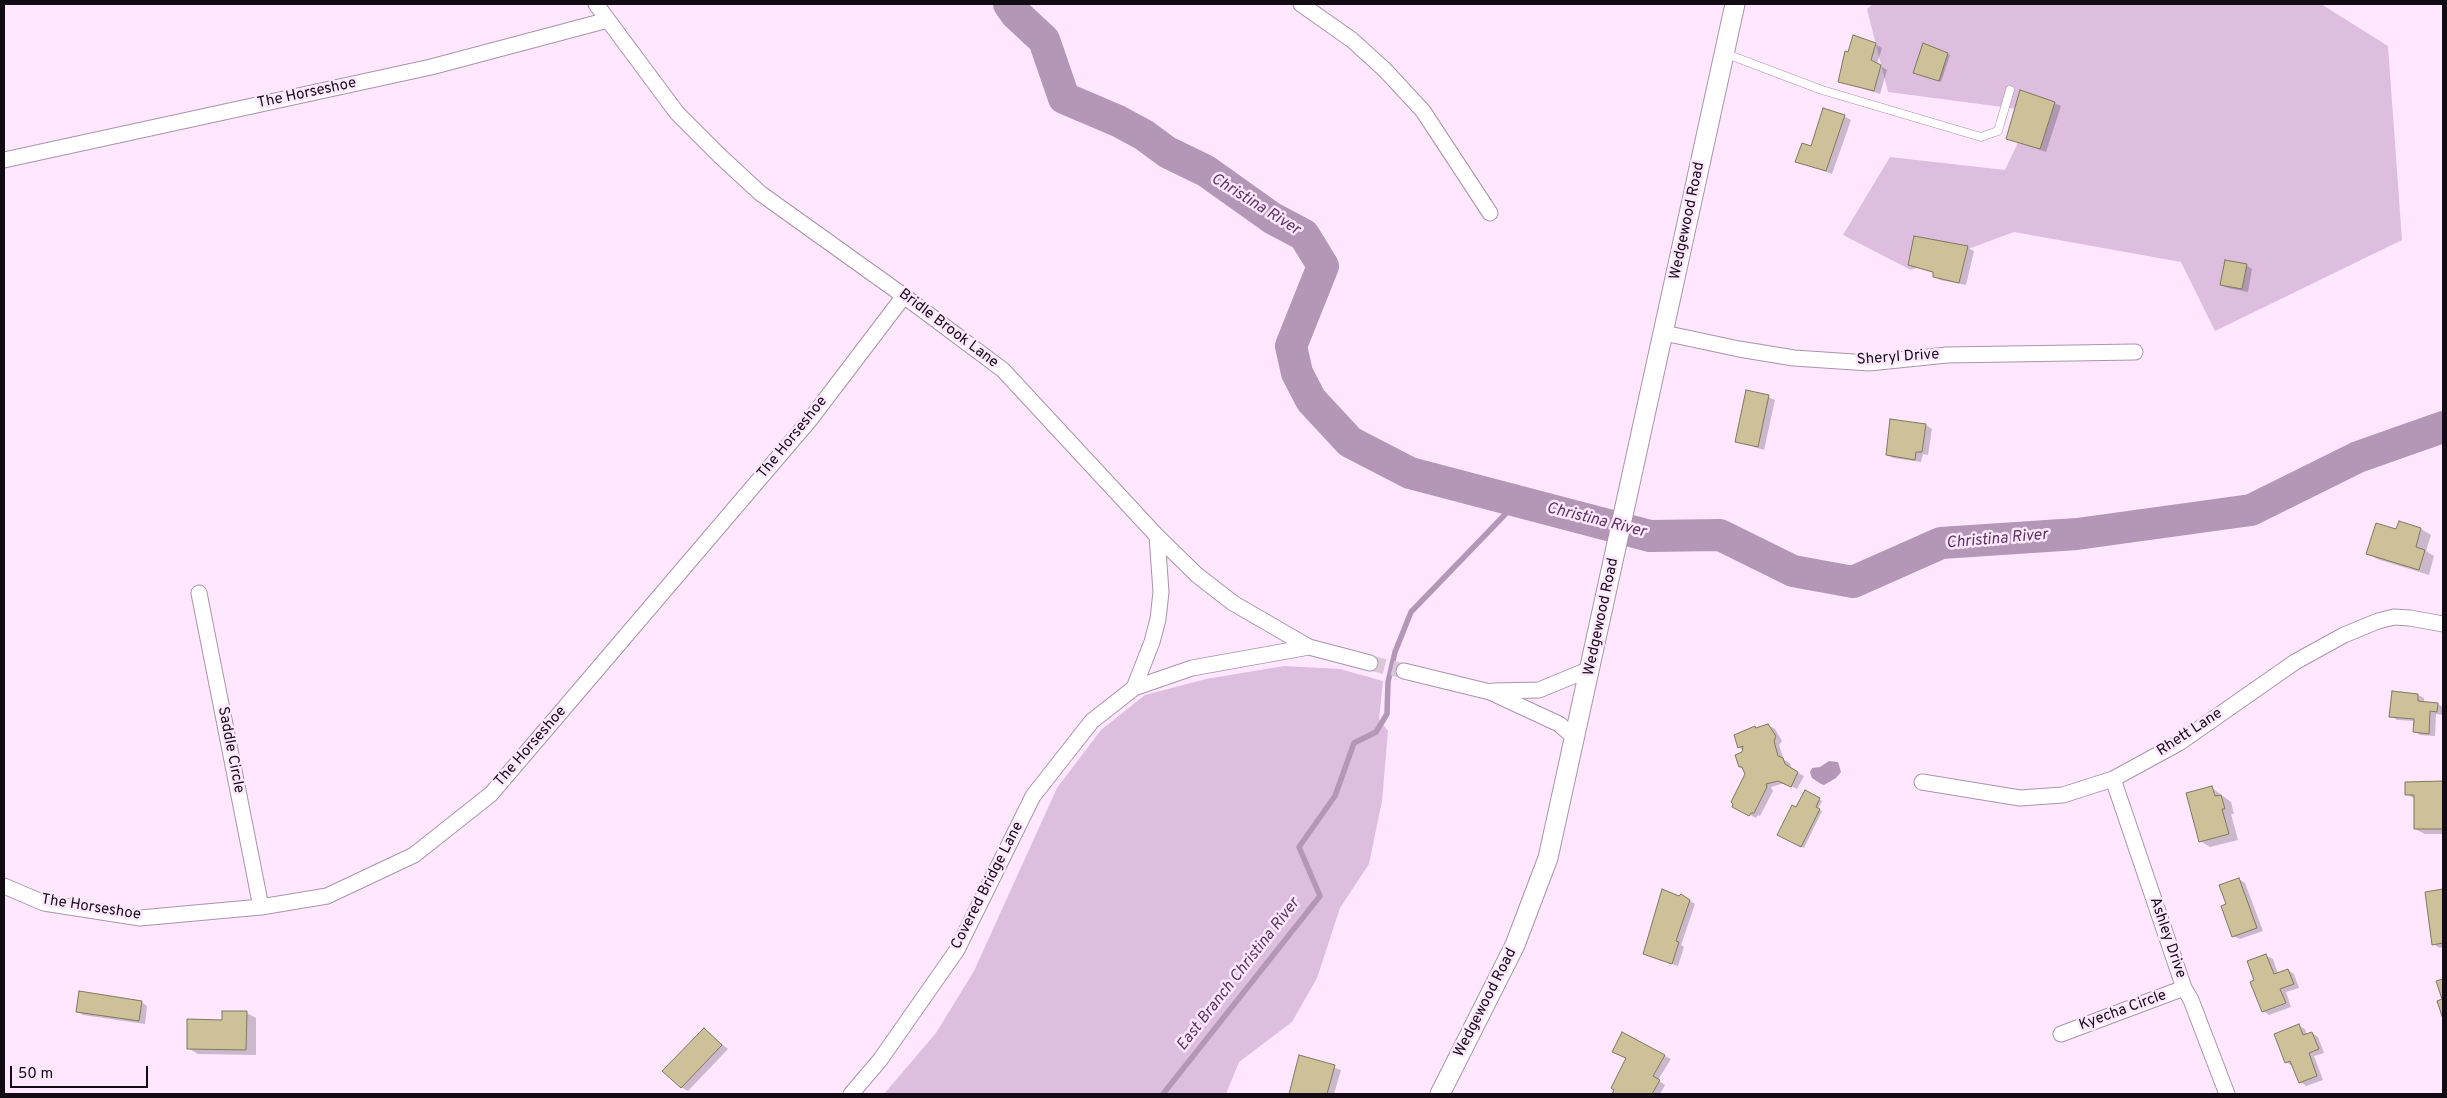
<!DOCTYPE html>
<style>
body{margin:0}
#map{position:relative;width:2447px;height:1098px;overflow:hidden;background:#fee7ff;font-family:Overpass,sans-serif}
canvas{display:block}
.frame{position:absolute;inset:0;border:5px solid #120b13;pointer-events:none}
.scale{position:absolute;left:10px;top:1066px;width:138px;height:22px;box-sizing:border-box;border:2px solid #120b13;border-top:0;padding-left:6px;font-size:15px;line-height:18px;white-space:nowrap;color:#120b13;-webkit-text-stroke:4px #fee7ff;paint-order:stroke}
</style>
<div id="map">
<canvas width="2447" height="1098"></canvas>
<div class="frame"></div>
<div class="scale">50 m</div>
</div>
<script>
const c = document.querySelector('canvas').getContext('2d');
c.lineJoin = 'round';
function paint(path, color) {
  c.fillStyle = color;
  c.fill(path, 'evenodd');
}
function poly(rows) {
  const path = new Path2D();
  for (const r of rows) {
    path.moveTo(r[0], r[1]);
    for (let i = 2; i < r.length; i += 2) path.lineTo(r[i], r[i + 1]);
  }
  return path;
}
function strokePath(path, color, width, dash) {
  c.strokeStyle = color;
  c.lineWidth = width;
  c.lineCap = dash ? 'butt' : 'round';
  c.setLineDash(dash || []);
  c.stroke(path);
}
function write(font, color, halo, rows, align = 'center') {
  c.font = font + ' Overpass,sans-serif';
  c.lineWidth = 5;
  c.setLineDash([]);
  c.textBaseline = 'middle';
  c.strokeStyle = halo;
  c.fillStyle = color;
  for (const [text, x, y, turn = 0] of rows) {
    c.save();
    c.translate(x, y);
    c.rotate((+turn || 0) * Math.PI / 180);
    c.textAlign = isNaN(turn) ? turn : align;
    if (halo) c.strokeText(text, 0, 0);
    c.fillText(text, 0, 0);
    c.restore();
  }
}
paint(poly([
 [1873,4,2321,4,2388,46,2402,240,2215,331,2181,262,2014,232,1911,270,1843,235,1890,157,2005,170,2033,111,1888,92,1867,9],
 [1284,666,1340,669,1383,681,1379,719,1388,731,1382,801,1369,864,1340,908,1317,978,1292,1022,1239,1062,1226,1094,884,1094,936,1033,974,971,1057,788,1101,730,1145,695,1206,679]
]), '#ddbedf');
paint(poly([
 [1829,761,1838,762,1841,772,1836,778,1824,785,1821,784,1812,778,1810,772,1812,768,1820,767]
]), '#b496b6');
paint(poly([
 [1875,44,1882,48,1877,64,1887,70,1880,94,1840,81,1849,53],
 [1924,45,1950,55,1941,82,1914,73],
 [2054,103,2061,106,2046,152,2007,138],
 [1844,116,1851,120,1832,174,1797,161],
 [1915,238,1968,248,1974,251,1966,285,1940,280,1934,276,1934,273,1909,265],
 [2246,265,2252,269,2248,292,2228,288,2221,285],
 [1768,397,1775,400,1764,450,1736,441],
 [1891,420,1926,425,1932,429,1928,455,1923,454,1921,462,1893,458,1887,455],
 [2399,523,2421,529,2431,535,2426,551,2434,556,2429,575,2377,559,2368,553,2397,530],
 [2418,695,2424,698,2424,703,2438,704,2443,707,2443,715,2436,714,2435,736,2420,735,2414,731,2415,721,2397,720,2391,716],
 [1768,725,1775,729,1782,741,1779,745,1784,760,1790,763,1791,769,1804,776,1797,789,1785,783,1771,787,1773,791,1760,816,1758,815,1756,818,1733,806,1747,774,1740,766,1743,750,1739,747,1755,727,1758,729],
 [2443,783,2443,834,2425,834,2415,829,2415,799,2406,794],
 [2212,788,2231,802,2234,814,2231,814,2238,840,2210,847,2200,841],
 [1805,791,1822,801,1818,809,1822,811,1804,848,1779,835],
 [2239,879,2245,883,2263,931,2240,939,2233,936,2228,904],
 [2443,891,2443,947,2440,948,2433,944,2427,893],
 [1684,897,1695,904,1681,945,1684,947,1678,966,1651,957],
 [2266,956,2273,959,2278,974,2288,970,2294,974,2299,988,2286,992,2291,1007,2269,1015,2263,1011,2256,981],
 [141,1002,147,1006,145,1024,83,1015,77,1011],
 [247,1013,256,1018,256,1055,198,1054,188,1048,223,1021],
 [2299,1026,2305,1029,2307,1035,2312,1033,2318,1037,2324,1053,2314,1056,2323,1080,2306,1086,2300,1082,2292,1066,2286,1062],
 [704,1029,728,1049,688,1091,681,1087],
 [1623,1034,1671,1059,1658,1080,1665,1085,1660,1094,1613,1094,1616,1089,1612,1087,1627,1058],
 [1300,1056,1341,1070,1334,1094,1291,1094]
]), '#0003');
strokePath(poly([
 [1163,1094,1320,896,1299,847,1335,796,1354,743,1376,732,1387,714,1388,682,1395,652,1411,612,1519,500]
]), '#b496b6', 5.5);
strokePath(poly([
 [1009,4,1016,14,1044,40,1064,98,1118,121,1144,135,1167,152,1206,171,1272,218,1304,235,1323,266,1291,346,1297,373,1311,400,1350,442,1410,473,1650,536,1720,535,1793,571,1853,582,1941,543,2077,534,2251,510,2358,457,2443,427]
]), '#b496b6', 32);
const building = poly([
 [1853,35,1876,43,1871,60,1881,65,1874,91,1838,82,1845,51,1848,52,1853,35],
 [1923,43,1948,53,1939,81,1913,73,1923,43],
 [2020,90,2055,102,2040,149,2006,139,2020,90],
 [1823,108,1845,115,1826,171,1795,162,1802,143,1811,146,1823,108],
 [1914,236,1968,246,1959,283,1933,277,1933,272,1908,265,1914,236],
 [2225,260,2247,264,2242,289,2220,285,2225,260],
 [1746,390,1769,395,1758,447,1735,442,1746,390],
 [1890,419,1926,424,1922,452,1916,452,1915,460,1886,455,1890,419],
 [2399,521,2421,528,2416,547,2425,550,2419,570,2366,554,2376,523,2396,529,2399,521],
 [2392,691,2418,694,2418,701,2438,703,2437,712,2430,711,2429,734,2413,732,2414,719,2389,717,2392,691],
 [1768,724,1776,736,1774,741,1778,756,1783,758,1785,764,1798,772,1791,787,1778,781,1766,784,1767,787,1754,813,1751,813,1749,816,1732,807,1733,804,1731,802,1745,774,1742,767,1739,767,1735,755,1742,752,1743,746,1738,748,1734,735,1755,726,1756,728,1768,724],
 [2443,781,2443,829,2414,829,2414,795,2405,795,2405,782,2443,781],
 [2212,786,2215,796,2221,795,2225,809,2222,809,2229,834,2199,842,2186,793,2212,786],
 [1805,790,1820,798,1816,807,1820,809,1801,847,1777,835,1792,805,1796,807,1805,790],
 [2239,878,2257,928,2232,937,2221,906,2226,904,2219,885,2239,878],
 [1662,889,1679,896,1681,894,1690,900,1676,941,1679,942,1672,964,1643,954,1662,889],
 [2443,889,2443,943,2432,945,2425,892,2443,889],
 [2266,954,2274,974,2288,969,2294,984,2280,989,2286,1003,2262,1012,2250,982,2254,980,2247,961,2266,954],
 [2443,979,2443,1019,2437,1001,2442,999,2436,981,2443,979],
 [79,991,142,1001,139,1021,76,1012,79,991],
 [222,1011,247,1011,246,1050,187,1049,187,1019,222,1020,222,1011],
 [2299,1024,2303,1035,2312,1032,2319,1049,2309,1053,2317,1076,2299,1083,2290,1061,2285,1063,2274,1034,2299,1024],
 [704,1028,722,1045,681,1088,662,1071,704,1028],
 [1622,1032,1665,1055,1653,1076,1660,1080,1652,1094,1612,1094,1614,1090,1611,1088,1626,1058,1612,1052,1622,1032],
 [1299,1055,1335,1065,1327,1094,1289,1094,1299,1055]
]);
paint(building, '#ccc198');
strokePath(building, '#7f785d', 1);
strokePath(poly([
 [1370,663,1404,671]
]), '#dbc6dc', 15, [15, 8]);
const service = poly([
 [1724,53,1822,90,1981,137,1998,131,2010,90]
]);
const minor = poly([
 [596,4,677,113,720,156,760,193,904,296,1003,370,1157,536,1197,575,1233,603,1309,647],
 [1301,4,1352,40,1385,70,1423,111,1490,213],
 [4,160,431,67,608,20],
 [1664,333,1739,349,1794,358,1869,363,1947,355,2135,352],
 [199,593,261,907],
 [1404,671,1490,692,1559,724,1575,738],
 [1134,688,1152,642,1158,619,1161,592,1157,536],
 [1493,691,1539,690,1590,669],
 [2113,779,2184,988,2191,1000,2227,1094],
 [1922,782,2020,798,2063,795,2113,779,2179,743,2295,662,2344,635,2378,621,2394,617,2410,618,2443,624],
 [4,886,44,903,140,918,261,907,327,896,414,855,491,794,809,421,904,296],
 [2061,1034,2184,988],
 [851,1094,880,1060,957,950,1033,796,1092,721,1134,688,1192,668,1309,647,1370,663]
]);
const tertiary = poly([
 [1440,1094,1515,945,1548,858,1735,4]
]);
strokePath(service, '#a994aa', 9);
strokePath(minor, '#a994aa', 17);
strokePath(tertiary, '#a994aa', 21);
strokePath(service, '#fff', 8);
strokePath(minor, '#fff', 15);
strokePath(tertiary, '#fff', 19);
write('15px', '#120b13', '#fee7ff', [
 ["The Horseshoe",307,94,-12],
 ["Wedgewood Road",1688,221,-78],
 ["Bridle Brook Lane",948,329,37],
 ["Sheryl Drive",1898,358,-4],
 ["The Horseshoe",793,438,-51],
 ["Wedgewood Road",1602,617,-78],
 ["Rhett Lane",2190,733,-33],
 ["The Horseshoe",531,747,-49],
 ["Saddle Circle",230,750,79],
 ["Covered Bridge Lane",988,886,-63],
 ["The Horseshoe",91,908,9],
 ["Ashley Drive",2167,938,71],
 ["Wedgewood Road",1486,1003,-63],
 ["Kyecha Circle",2123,1011,-20]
]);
write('italic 16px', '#5b335e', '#fee7ff', [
 ["Christina River",1255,205,32],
 ["Christina River",1596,521,14],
 ["Christina River",1997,540,-5],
 ["East Branch Christina River",1239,975,-52]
]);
</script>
